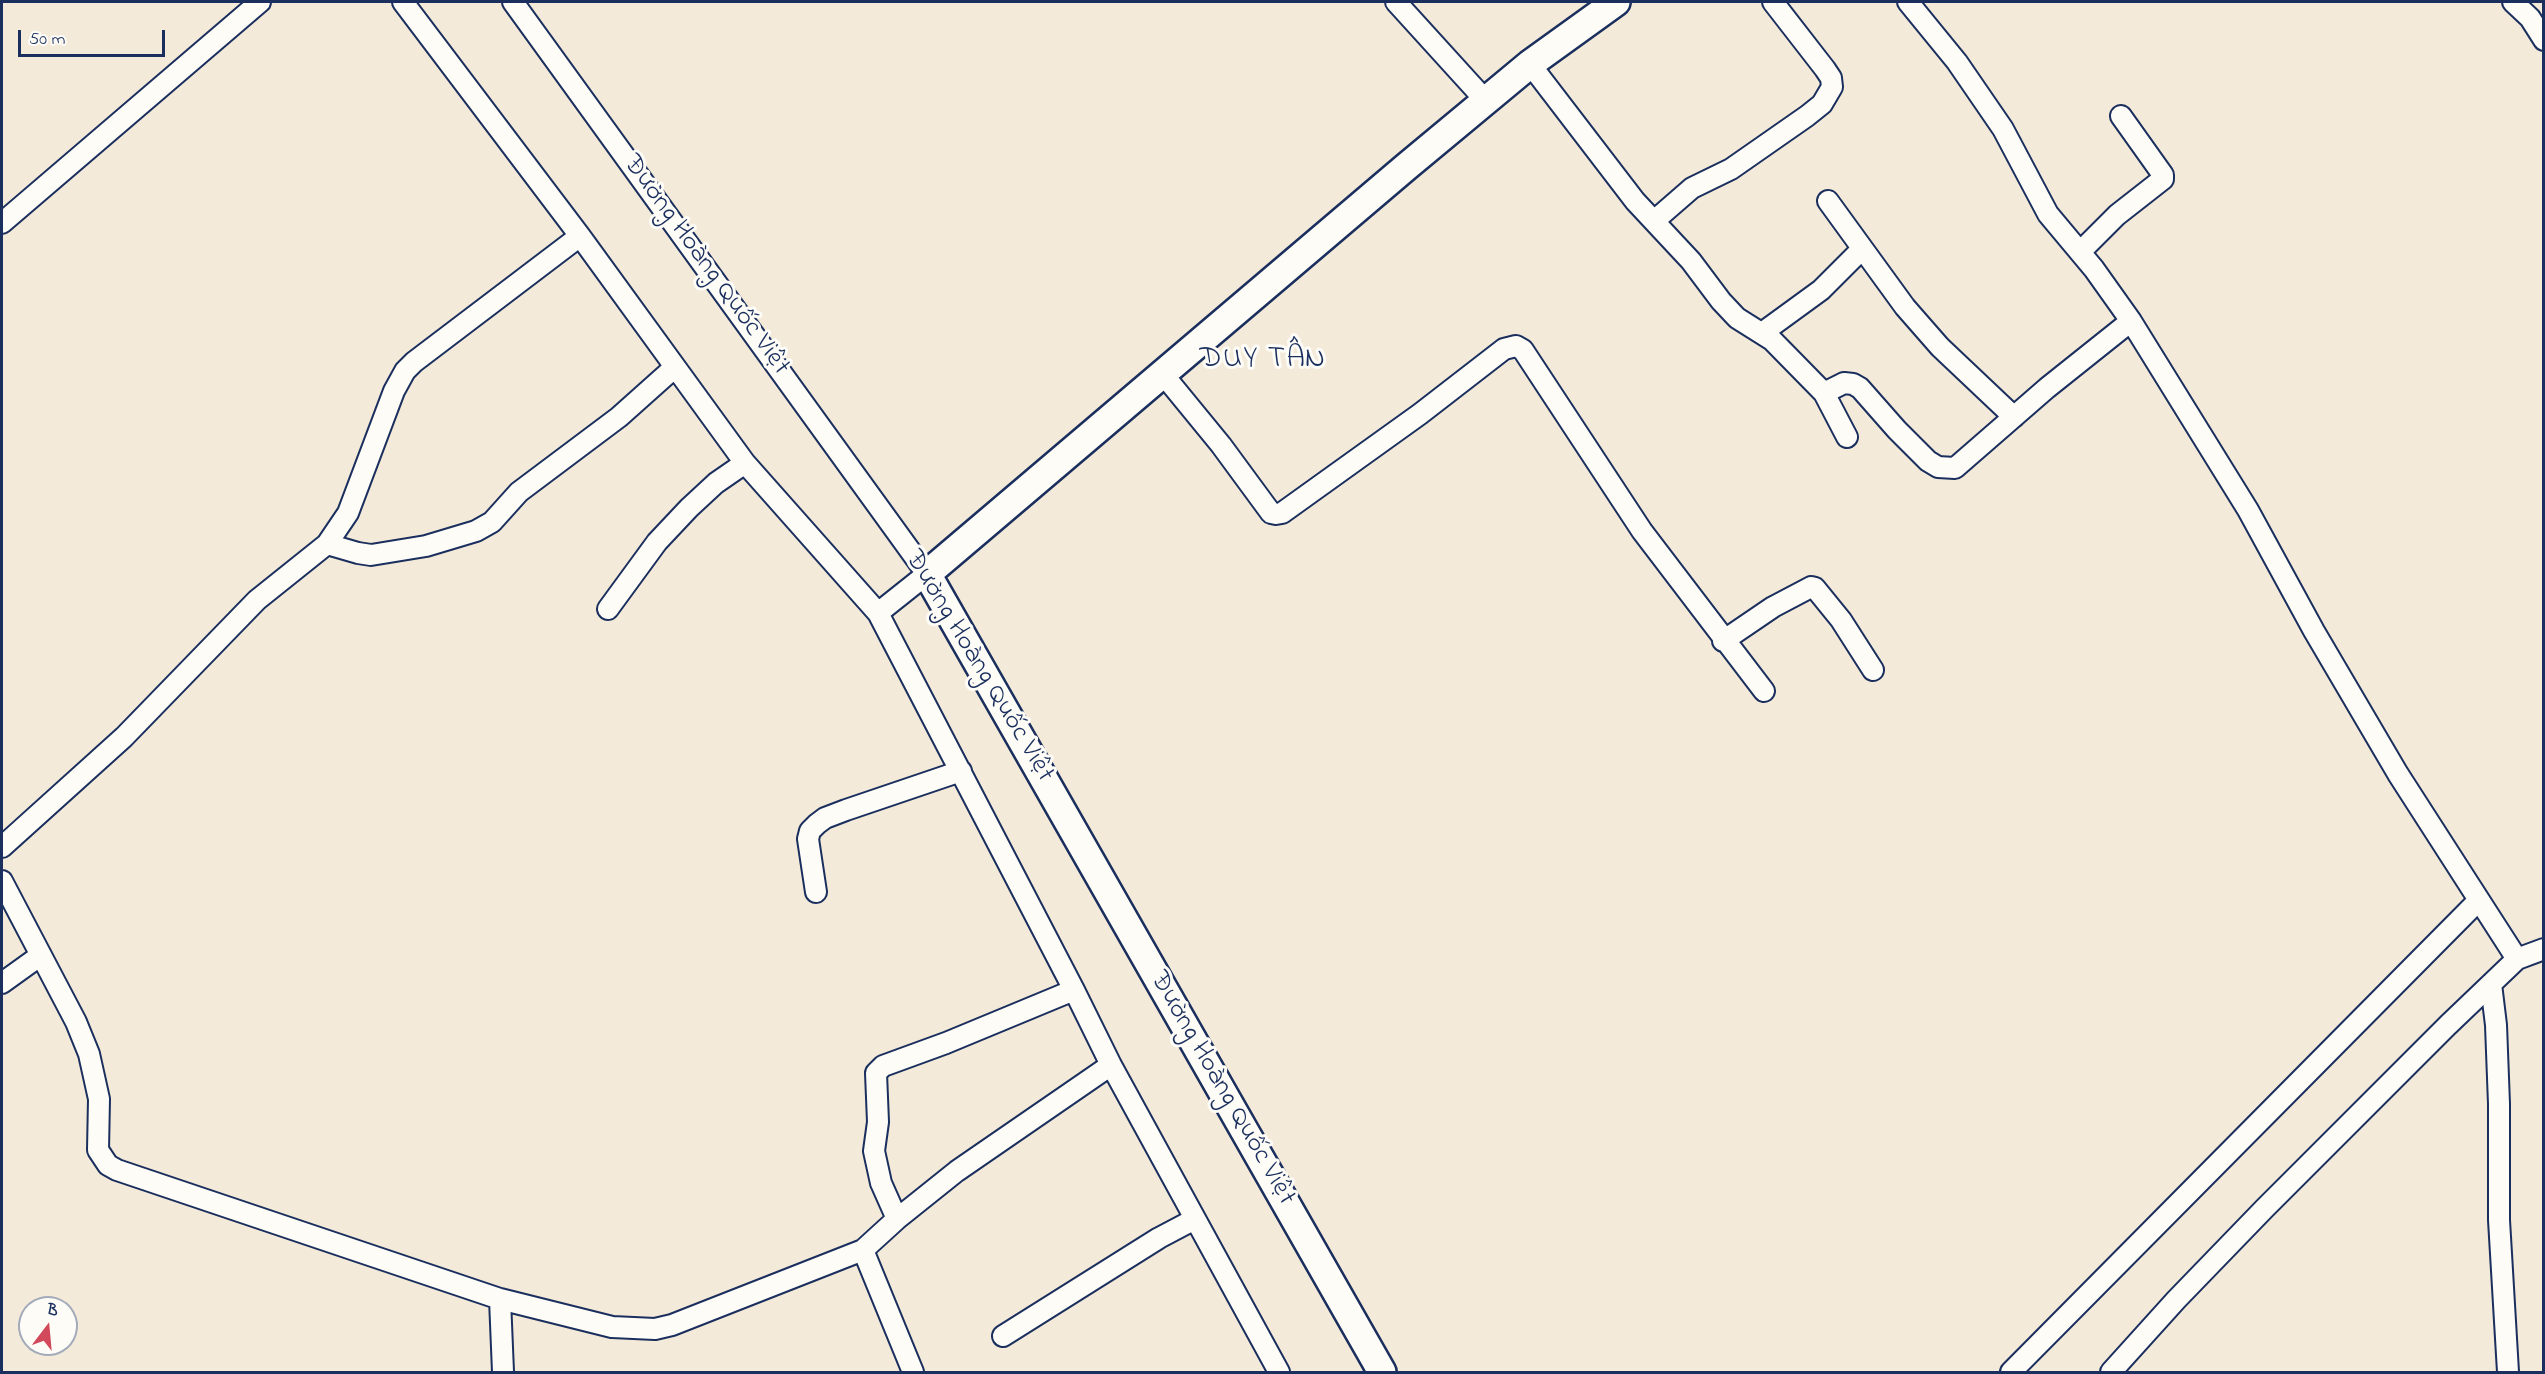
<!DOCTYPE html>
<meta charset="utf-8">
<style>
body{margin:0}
#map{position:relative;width:2545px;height:1374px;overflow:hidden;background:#f4ead9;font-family:"Indie Flower",sans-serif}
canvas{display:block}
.frame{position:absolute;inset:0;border:3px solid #1b2f5e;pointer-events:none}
.north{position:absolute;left:18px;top:1296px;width:60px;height:60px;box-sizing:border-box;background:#fdfcf7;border:2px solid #a3aaba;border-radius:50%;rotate:16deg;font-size:16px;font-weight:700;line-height:24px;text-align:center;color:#1b2f5e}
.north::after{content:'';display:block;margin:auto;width:21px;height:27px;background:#d1495b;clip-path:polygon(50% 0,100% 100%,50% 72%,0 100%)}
.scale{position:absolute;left:18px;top:30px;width:147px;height:27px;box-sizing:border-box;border:3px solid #1b2f5e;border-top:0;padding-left:8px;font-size:18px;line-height:21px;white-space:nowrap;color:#1b2f5e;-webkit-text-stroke:4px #fdfcf7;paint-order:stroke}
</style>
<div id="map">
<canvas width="2545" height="1374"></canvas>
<div class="frame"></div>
<div class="north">B</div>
<div class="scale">50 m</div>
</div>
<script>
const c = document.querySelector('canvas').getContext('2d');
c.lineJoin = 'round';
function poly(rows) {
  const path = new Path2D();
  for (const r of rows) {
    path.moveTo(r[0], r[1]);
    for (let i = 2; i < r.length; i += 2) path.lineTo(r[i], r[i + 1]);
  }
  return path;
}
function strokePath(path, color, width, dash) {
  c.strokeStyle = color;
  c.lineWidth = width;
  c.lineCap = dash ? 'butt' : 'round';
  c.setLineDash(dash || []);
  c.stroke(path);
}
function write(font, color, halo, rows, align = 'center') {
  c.font = font + ' "Indie Flower",sans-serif';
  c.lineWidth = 6;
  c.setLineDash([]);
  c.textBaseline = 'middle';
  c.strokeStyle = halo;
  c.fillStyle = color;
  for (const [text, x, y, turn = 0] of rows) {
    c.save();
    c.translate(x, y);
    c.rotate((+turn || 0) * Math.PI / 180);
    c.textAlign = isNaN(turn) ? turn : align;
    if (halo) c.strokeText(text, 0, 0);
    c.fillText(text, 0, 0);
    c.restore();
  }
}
const street = poly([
 [403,2,580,236,745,463,878,613],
 [513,2,927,574,878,613,1074,990,1111,1065,1279,1372],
 [1396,2,1486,101],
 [1908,2,1957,62,2003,129,2048,214,2094,269,2131,321,2248,510,2314,631,2398,774,2517,959],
 [2513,2,2530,18,2544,40],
 [1530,64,1635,201,1691,261,1721,301,1737,318,1772,340,1824,393,1847,437],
 [1828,201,1905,307,1940,347,2014,417],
 [1654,221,1692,188,1731,169,1807,116,1822,104,1832,87,1831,78,1825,69,1773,2],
 [2,223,260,2],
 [2080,252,2117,215,2163,179,2163,175,2121,116],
 [1762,333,1821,290,1862,249],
 [1162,373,1221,445,1271,513,1276,514,1282,513,1420,414,1504,349,1516,346,1523,350,1642,531,1764,691],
 [1824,393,1844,383,1853,384,1860,388,1897,430,1928,461,1938,467,1955,468,2047,388,2131,321],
 [327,544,358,553,371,555,426,546,476,531,492,522,519,492,619,417,675,367],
 [608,609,657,542,689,508,716,483,745,463],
 [1723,641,1773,607,1811,587,1815,588,1841,620,1873,670],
 [2,847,124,737,257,600,327,544,348,513,394,391,405,371,414,362,580,236],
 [2,881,76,1022,89,1054,99,1099,98,1150,108,1165,117,1170,500,1299,612,1327,655,1329,672,1325,863,1250,897,1219,957,1171,1111,1065],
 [816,892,808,839,810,831,817,824,825,818,846,810,961,771],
 [2,983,41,955],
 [2491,984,2496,1025,2499,1104,2499,1220,2508,1372],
 [897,1219,881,1183,874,1151,878,1122,876,1073,883,1066,946,1043,1074,990],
 [863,1250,913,1372],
 [500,1299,503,1372],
 [1003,1336,1159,1238,1195,1219],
 [2011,1372,2478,901],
 [2111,1372,2176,1300,2264,1209,2448,1025,2517,959,2544,949]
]);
const secondary = poly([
 [1382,1372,927,574,1406,167,1530,64,1616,2]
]);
strokePath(street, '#1b2f5e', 24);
strokePath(secondary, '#1b2f5e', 32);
strokePath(street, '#fdfcf7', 20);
strokePath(secondary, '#fdfcf7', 27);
write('27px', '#1b2f5e', '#fdfcf7', [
 ["Đường Hoàng Quốc Việt",705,266,54],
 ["Đường Hoàng Quốc Việt",978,667,59],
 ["Đường Hoàng Quốc Việt",1221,1089,60]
]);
c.letterSpacing = '1.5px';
write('30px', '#1b2f5e', '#fdfcf7', [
 ["DUY TÂN",1263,361]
]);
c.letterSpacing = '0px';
</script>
